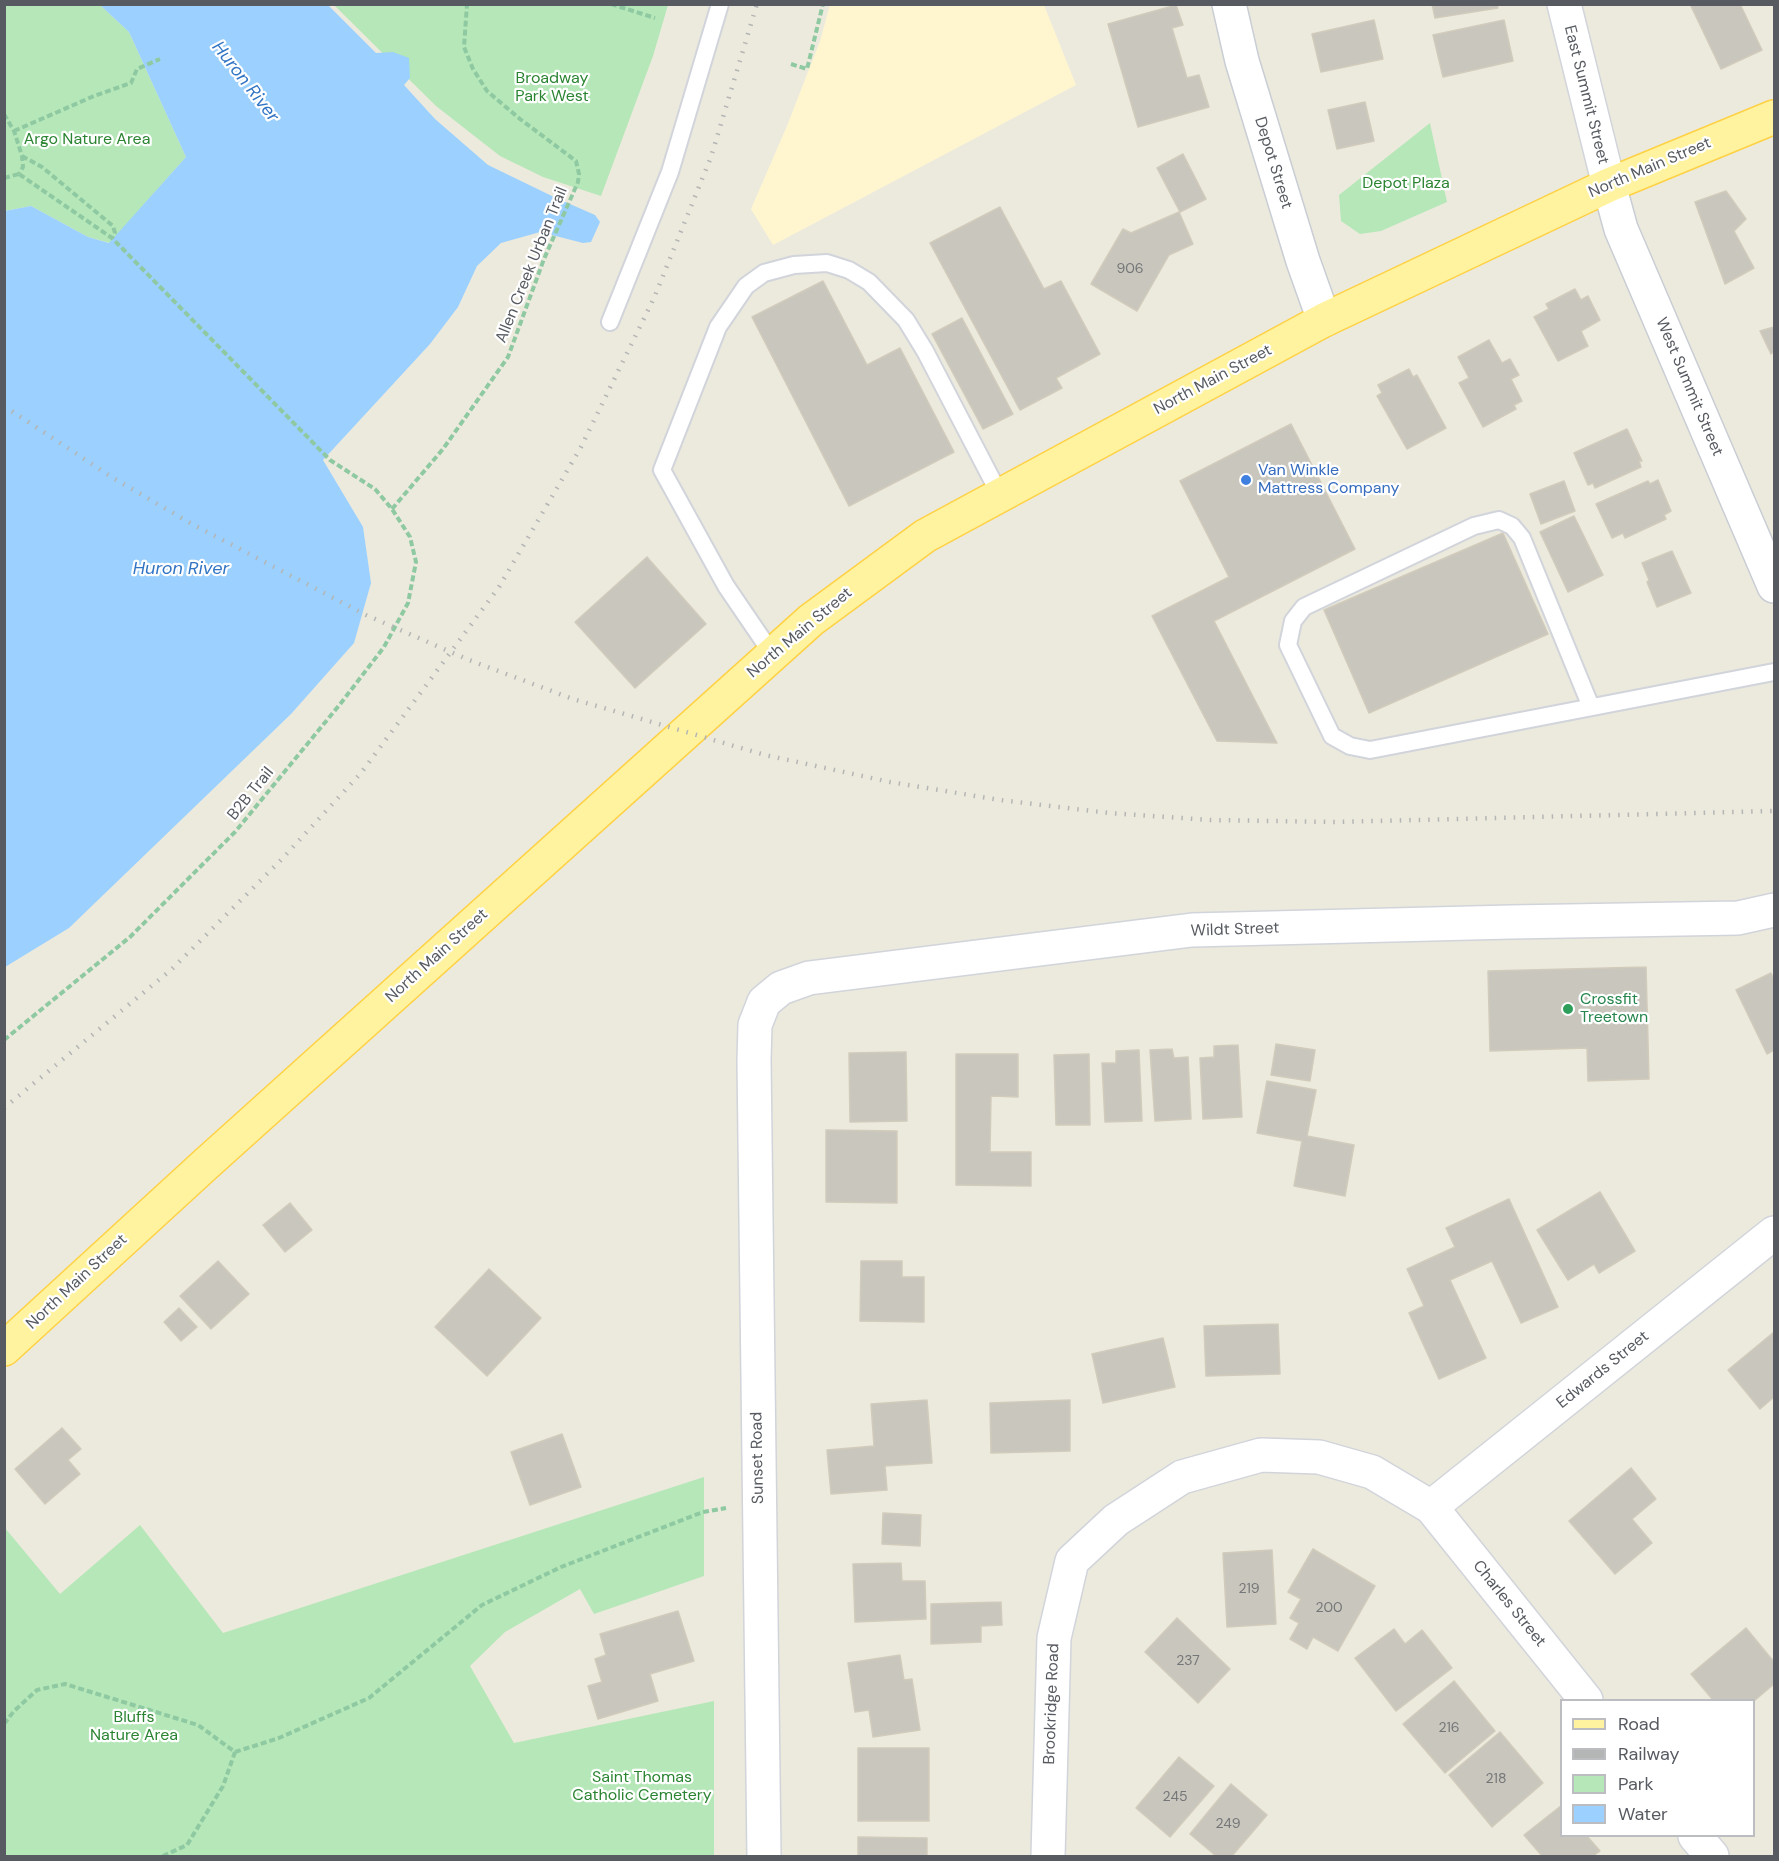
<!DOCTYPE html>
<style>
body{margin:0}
#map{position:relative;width:1779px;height:1861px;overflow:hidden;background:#eceadd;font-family:"DM Sans",sans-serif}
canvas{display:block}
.frame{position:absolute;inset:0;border:6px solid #575b61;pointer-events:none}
.legend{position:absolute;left:1560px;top:1699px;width:195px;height:138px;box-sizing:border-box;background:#fff;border:2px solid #bcbdc0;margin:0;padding:8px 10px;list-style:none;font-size:18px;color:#575b61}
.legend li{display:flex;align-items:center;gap:12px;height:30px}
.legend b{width:30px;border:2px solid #bcbdc0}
</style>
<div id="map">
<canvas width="1779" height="1861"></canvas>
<div class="frame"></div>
<ul class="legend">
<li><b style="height:8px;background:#fff3a0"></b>Road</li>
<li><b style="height:8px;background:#b4b5b5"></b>Railway</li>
<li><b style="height:16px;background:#b6e7b8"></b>Park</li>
<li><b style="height:16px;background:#9bd0ff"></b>Water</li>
</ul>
</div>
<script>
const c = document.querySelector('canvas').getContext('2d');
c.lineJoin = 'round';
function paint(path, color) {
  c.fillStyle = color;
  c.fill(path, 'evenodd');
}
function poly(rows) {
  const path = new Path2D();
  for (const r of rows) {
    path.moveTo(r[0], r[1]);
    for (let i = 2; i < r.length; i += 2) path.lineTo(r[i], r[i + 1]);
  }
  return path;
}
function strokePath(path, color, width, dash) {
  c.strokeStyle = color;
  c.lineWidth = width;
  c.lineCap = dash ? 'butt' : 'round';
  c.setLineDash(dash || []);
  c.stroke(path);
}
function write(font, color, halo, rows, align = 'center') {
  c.font = font + ' "DM Sans",sans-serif';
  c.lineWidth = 4.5;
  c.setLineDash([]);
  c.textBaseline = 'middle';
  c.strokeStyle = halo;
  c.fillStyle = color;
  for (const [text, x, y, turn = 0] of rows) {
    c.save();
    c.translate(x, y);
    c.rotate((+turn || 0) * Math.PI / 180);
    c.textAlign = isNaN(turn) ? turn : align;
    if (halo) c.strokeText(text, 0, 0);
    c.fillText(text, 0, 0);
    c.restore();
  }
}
paint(poly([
 [830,5,1044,5,1076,85,773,245,751,209,787,126,820,41]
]), '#fff6d0');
paint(poly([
 [5,5,100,5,129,32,186,157,110,243,88,237,31,206,5,211],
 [334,5,668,5,653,56,601,196,543,177,500,156,436,106],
 [1430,123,1447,202,1381,231,1360,234,1341,221,1339,195],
 [704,1477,704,1576,594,1614,580,1589,505,1632,470,1666,514,1743,714,1701,714,1856,5,1856,5,1528,60,1594,140,1525,223,1633]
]), '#b6e7b8');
paint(poly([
 [100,5,328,5,376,53,393,52,409,58,410,78,404,85,435,119,488,165,554,197,595,215,600,222,591,242,583,243,540,232,501,243,477,266,458,307,430,344,323,460,363,527,371,583,354,643,291,714,69,928,5,967,5,211,31,206,88,237,109,243,186,157,129,32]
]), '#9bd0ff');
const building = poly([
 [1432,4,1497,4,1498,8,1435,18,1432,4],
 [1690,4,1740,4,1762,50,1721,69,1690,4],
 [1176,5,1183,25,1172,28,1187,78,1199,75,1209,107,1138,127,1108,24,1176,5],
 [1374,20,1383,59,1321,72,1312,34,1374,20],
 [1504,20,1513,61,1443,77,1433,35,1504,20],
 [1365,102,1374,141,1337,149,1328,110,1365,102],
 [1183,154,1206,199,1180,212,1157,168,1183,154],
 [1726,191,1746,219,1734,231,1754,268,1725,284,1695,202,1726,191],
 [1000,207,1044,289,1061,281,1100,354,1056,378,1062,388,1020,410,930,243,1000,207],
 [1179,212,1193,244,1169,255,1137,311,1091,284,1123,229,1131,233,1179,212],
 [823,281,867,365,900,348,954,452,849,506,752,317,823,281],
 [1575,289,1581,300,1588,296,1600,320,1581,331,1588,346,1558,361,1534,317,1549,309,1546,304,1575,289],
 [962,318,1013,414,983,429,932,334,962,318],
 [1774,327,1774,352,1771,354,1760,331,1774,327],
 [1489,340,1502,363,1510,359,1519,375,1511,379,1522,401,1514,405,1516,409,1483,427,1459,383,1469,378,1458,357,1489,340],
 [1409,369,1413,377,1417,375,1446,428,1407,449,1377,396,1382,393,1378,385,1409,369],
 [1291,424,1355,549,1214,621,1277,743,1217,741,1152,616,1229,577,1180,481,1291,424],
 [1627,429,1642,461,1639,461,1641,467,1595,488,1593,483,1588,485,1574,453,1627,429],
 [1658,480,1671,511,1664,515,1666,519,1625,538,1623,533,1612,538,1596,504,1648,481,1650,484,1658,480],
 [1564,481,1575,511,1541,524,1530,494,1564,481],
 [1574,516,1603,575,1568,592,1540,532,1574,516],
 [1503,533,1548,634,1369,713,1324,610,1503,533],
 [1672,551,1691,593,1657,607,1647,582,1649,580,1642,563,1672,551],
 [647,557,706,624,635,688,575,622,647,557],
 [1646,967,1649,1079,1588,1081,1587,1048,1490,1051,1488,971,1646,967],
 [1771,973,1774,980,1774,1050,1767,1054,1736,990,1771,973],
 [1276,1044,1315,1050,1310,1081,1271,1075,1276,1044],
 [1238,1045,1242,1117,1203,1119,1200,1058,1214,1057,1214,1046,1238,1045],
 [1172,1049,1174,1058,1188,1057,1191,1119,1155,1121,1150,1050,1172,1049],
 [1139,1050,1142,1121,1105,1122,1102,1063,1116,1063,1116,1051,1139,1050],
 [906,1052,907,1121,850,1122,849,1053,906,1052],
 [956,1054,1018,1054,1018,1097,991,1096,990,1152,1031,1152,1031,1186,956,1185,956,1054],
 [1089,1054,1090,1125,1056,1125,1054,1055,1089,1054],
 [1267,1081,1316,1090,1307,1136,1354,1145,1345,1196,1294,1186,1302,1141,1257,1133,1267,1081],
 [826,1130,897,1131,897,1203,826,1202,826,1130],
 [1600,1192,1635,1251,1599,1273,1594,1264,1568,1280,1537,1230,1600,1192],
 [1509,1199,1558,1307,1521,1323,1492,1261,1450,1280,1486,1358,1439,1379,1409,1313,1424,1306,1407,1269,1455,1247,1446,1228,1509,1199],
 [290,1203,312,1230,285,1252,263,1225,290,1203],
 [218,1261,249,1294,211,1329,180,1296,218,1261],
 [861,1261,902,1261,902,1277,924,1277,924,1322,860,1321,861,1261],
 [489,1269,541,1318,487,1376,435,1327,489,1269],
 [179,1308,197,1327,181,1341,164,1322,179,1308],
 [1278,1324,1280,1374,1206,1376,1204,1326,1278,1324],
 [1774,1332,1774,1397,1760,1409,1728,1370,1774,1332],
 [1163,1338,1175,1387,1103,1403,1092,1354,1163,1338],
 [927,1400,932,1463,885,1466,887,1490,831,1494,827,1450,874,1446,871,1404,927,1400],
 [1070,1400,1070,1451,991,1453,990,1403,1070,1400],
 [62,1428,81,1449,68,1460,80,1474,45,1504,15,1469,62,1428],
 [562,1434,581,1487,530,1505,511,1452,562,1434],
 [1631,1468,1656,1499,1632,1519,1652,1543,1615,1574,1569,1521,1631,1468],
 [883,1513,921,1515,920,1546,882,1544,883,1513],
 [1313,1549,1375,1586,1338,1651,1313,1637,1307,1649,1290,1639,1299,1623,1290,1618,1301,1599,1288,1592,1313,1549],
 [1272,1550,1276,1624,1227,1627,1223,1553,1272,1550],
 [901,1563,902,1581,925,1581,926,1619,855,1622,853,1564,901,1563],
 [1001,1602,1002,1625,981,1626,981,1642,931,1644,931,1604,1001,1602],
 [678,1611,694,1661,650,1674,658,1701,598,1719,588,1686,602,1682,595,1659,606,1655,600,1634,678,1611],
 [1177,1618,1230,1669,1198,1703,1145,1652,1177,1618],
 [1746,1628,1774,1662,1774,1684,1754,1701,1713,1700,1691,1674,1746,1628],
 [1394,1629,1405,1644,1422,1630,1452,1668,1396,1711,1355,1658,1394,1629],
 [900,1655,904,1680,912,1679,920,1730,873,1737,869,1710,855,1712,848,1663,900,1655],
 [1454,1681,1495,1731,1445,1773,1403,1724,1454,1681],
 [1500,1732,1543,1783,1492,1827,1449,1775,1500,1732],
 [858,1748,929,1748,929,1821,858,1821,858,1748],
 [1179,1757,1214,1786,1170,1837,1136,1808,1179,1757],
 [1231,1784,1267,1815,1232,1856,1216,1856,1190,1834,1231,1784],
 [1562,1805,1562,1836,1587,1836,1600,1851,1593,1856,1542,1856,1524,1835,1562,1805],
 [858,1837,927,1838,927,1856,858,1856,858,1837]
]);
paint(building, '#c9c6bd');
strokePath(building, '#d1cbbb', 1.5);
const lane = poly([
 [610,322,670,172,720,4],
 [773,655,726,586,662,470,718,327,746,286,764,273,794,265,827,263,849,270,869,282,906,320,925,351,1000,495],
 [1591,707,1522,538,1512,526,1499,520,1474,526,1304,607,1293,621,1288,645,1332,736,1350,746,1370,750,1774,672]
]);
const street = poly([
 [1564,4,1609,185],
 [1431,1507,1774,1233],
 [1695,1836,1712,1856],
 [764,1856,754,1060,755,1025,764,1002,781,988,809,978,1192,930,1511,922,1738,918,1774,910],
 [1048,1856,1054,1638,1072,1561,1116,1520,1182,1477,1261,1455,1319,1457,1372,1472,1431,1507,1586,1700]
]);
const secondary = poly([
 [1229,4,1242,61,1303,261,1324,320],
 [1609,185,1621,229,1774,586]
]);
const primary = poly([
 [4,1349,207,1163,811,620,925,536,1324,320,1609,185,1774,117]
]);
strokePath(lane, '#d1d4da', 20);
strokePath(street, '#d1d4da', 36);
strokePath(secondary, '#c9cdd4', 36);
strokePath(primary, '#ffd144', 36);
strokePath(poly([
 [611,4,655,18],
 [791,64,807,69,823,4],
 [4,114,14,131,22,156,23,167,19,174],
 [14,131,94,96,131,83,137,69,160,59],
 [22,156,42,167,113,226,115,233,112,238],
 [4,178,19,174],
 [392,509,443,449,508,357,544,259,578,182,579,174,576,161,520,119,487,91,473,69,464,47,467,4],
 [4,1040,130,937,235,832,341,703,384,647,408,603,416,562,410,537,392,509,375,489,330,460,112,238,19,174],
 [4,1724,14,1711,37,1690,65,1684,198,1725,235,1752,223,1786,187,1845,163,1856],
 [235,1752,279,1738,369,1698,482,1605,561,1567,703,1512,726,1508]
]), '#8fc9a2', 4, [6, 3]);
strokePath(lane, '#fff', 16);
strokePath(street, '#fff', 33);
strokePath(secondary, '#fff', 33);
strokePath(primary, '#fff3a0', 33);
strokePath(poly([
 [4,406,113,478,192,524,366,615,469,660,573,699,765,755,890,782,1000,800,1109,813,1210,820,1336,822,1774,811],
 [4,1108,172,969,281,860,361,773,499,587,581,447,654,298,711,157,757,4]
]), '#b4b5b5', 4.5, [1.5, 8]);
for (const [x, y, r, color] of [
 [1246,480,6,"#3f7fe0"],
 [1568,1009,6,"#2e9e5b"]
]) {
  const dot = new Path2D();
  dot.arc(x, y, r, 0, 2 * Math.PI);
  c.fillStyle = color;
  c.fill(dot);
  strokePath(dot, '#fff', 2);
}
write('14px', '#747678', null, [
 ["906",1130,269],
 ["219",1249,1589],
 ["200",1329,1608],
 ["237",1188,1661],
 ["216",1449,1728],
 ["218",1496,1779],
 ["245",1175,1797],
 ["249",1228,1824]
]);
write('16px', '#2b8432', '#fff', [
 ["Broadway",552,79],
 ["Park West",552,97],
 ["Argo Nature Area",87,140],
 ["Depot Plaza",1406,184],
 ["Bluffs",134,1718],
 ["Nature Area",134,1736],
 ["Saint Thomas",642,1778],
 ["Catholic Cemetery",642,1796]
]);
write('16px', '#575b61', '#fff', [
 ["East Summit Street",1586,95,76],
 ["Depot Street",1273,163,73],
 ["North Main Street",1650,168,-23],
 ["Allen Creek Urban Trail",532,265,-68],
 ["North Main Street",1213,380,-28],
 ["West Summit Street",1689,387,67],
 ["North Main Street",800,633,-40],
 ["B2B Trail",251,794,-51],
 ["Wildt Street",1235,930,-2],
 ["North Main Street",437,956,-42],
 ["North Main Street",77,1282,-43],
 ["Edwards Street",1603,1370,-39],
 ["Sunset Road",758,1458,-91],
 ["Charles Street",1509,1604,51],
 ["Brookridge Road",1052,1704,-88]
]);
write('16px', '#366cbe', '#fff', [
 ["Van Winkle",1258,471],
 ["Mattress Company",1258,489]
], 'left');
write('16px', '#27864d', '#fff', [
 ["Crossfit",1580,1000],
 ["Treetown",1580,1018]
], 'left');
write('italic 18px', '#3174c4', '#fff', [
 ["Huron River",245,82,52],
 ["Huron River",181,569]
]);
</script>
